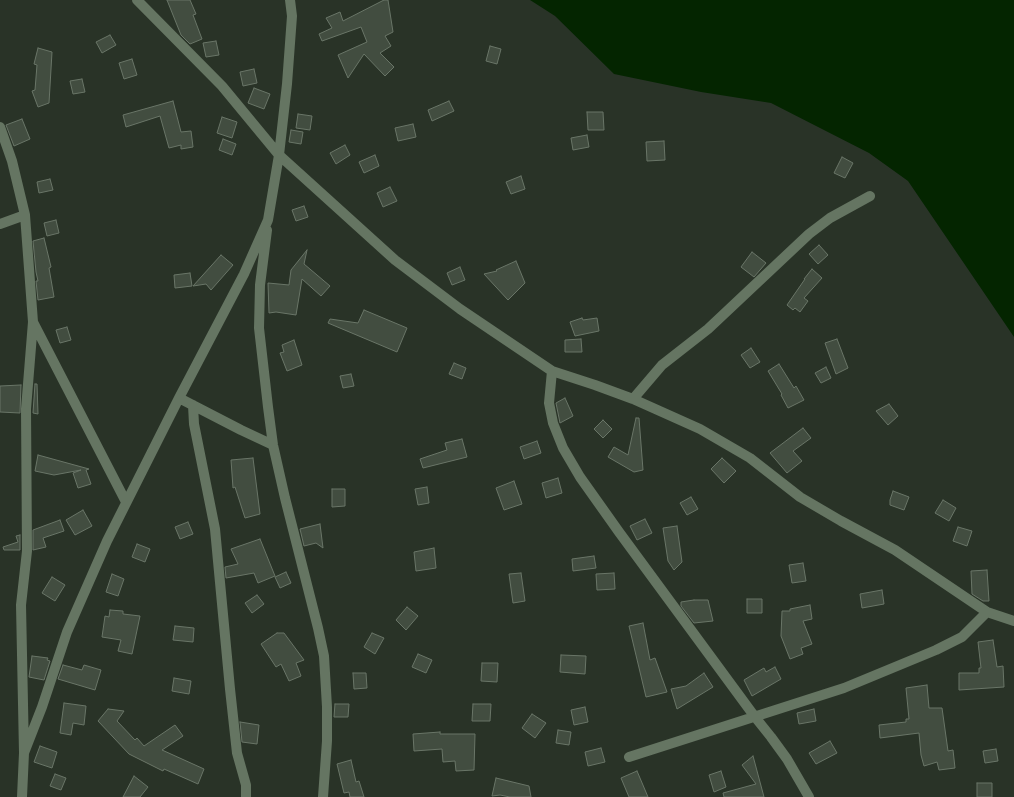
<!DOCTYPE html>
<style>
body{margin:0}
canvas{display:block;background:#293327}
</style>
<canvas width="1014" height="797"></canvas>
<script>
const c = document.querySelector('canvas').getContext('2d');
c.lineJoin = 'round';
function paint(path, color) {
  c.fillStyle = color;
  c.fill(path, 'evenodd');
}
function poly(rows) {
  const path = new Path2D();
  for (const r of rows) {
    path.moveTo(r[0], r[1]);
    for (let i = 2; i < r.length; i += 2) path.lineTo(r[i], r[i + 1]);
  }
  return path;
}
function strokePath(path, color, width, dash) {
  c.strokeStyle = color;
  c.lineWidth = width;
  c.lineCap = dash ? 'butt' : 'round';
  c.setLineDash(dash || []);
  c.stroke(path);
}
paint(poly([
 [530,0,1014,0,1014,337,908,181,869,153,771,103,701,92,614,74,555,16]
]), '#042500');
const building = poly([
 [167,0,190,0,196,14,193,15,202,39,190,44,181,35,167,0],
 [384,0,388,0,393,32,385,36,391,46,380,53,394,67,385,76,364,54,348,78,338,55,367,42,361,27,322,41,319,34,332,28,326,18,340,12,343,21,384,0],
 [110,35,116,45,102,53,96,42,110,35],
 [216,41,219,55,206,57,203,43,216,41],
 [490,46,501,49,497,64,486,61,490,46],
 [38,48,52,52,49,103,38,107,32,91,35,90,37,65,34,64,38,48],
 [132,59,137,75,124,79,119,63,132,59],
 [254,69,257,83,243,86,240,72,254,69],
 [82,79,85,92,73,94,70,81,82,79],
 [254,88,270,94,264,109,248,103,254,88],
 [173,101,181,132,191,131,193,147,181,149,181,145,169,148,160,116,126,127,123,115,173,101],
 [449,101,454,111,432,121,428,110,449,101],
 [587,112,603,112,604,130,588,130,587,112],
 [298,114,312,116,310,130,296,128,298,114],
 [222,117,237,122,232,138,217,133,222,117],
 [22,119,30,139,14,146,6,125,22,119],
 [413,124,416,137,398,141,395,128,413,124],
 [291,130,303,132,301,144,289,142,291,130],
 [587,135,589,147,573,150,571,138,587,135],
 [223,139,236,144,232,155,219,150,223,139],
 [664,141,665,160,647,161,646,142,664,141],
 [345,145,350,155,336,164,330,153,345,145],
 [375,155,379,166,364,173,359,162,375,155],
 [842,157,853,163,845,178,834,173,842,157],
 [521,176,525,189,511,194,506,182,521,176],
 [50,179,53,190,39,193,37,182,50,179],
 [390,187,397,201,383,207,377,193,390,187],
 [304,206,308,217,296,221,292,210,304,206],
 [56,220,59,233,47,236,44,223,56,220],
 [44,238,51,267,49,268,54,297,38,300,36,281,38,281,36,272,33,241,44,238],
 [819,245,828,255,818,264,809,254,819,245],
 [307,250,304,264,330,286,321,296,302,279,296,315,276,312,269,313,268,283,289,285,291,270,307,250],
 [752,252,766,263,754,277,741,267,752,252],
 [221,255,233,265,211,290,206,284,193,286,221,255],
 [516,261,525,283,508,300,484,274,497,271,496,270,516,261],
 [460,267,465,280,452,285,447,273,460,267],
 [812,269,822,278,804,298,808,301,800,312,795,308,793,310,787,305,805,279,804,279,812,269],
 [190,273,192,286,175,288,174,275,190,273],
 [364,310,407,328,397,352,328,323,330,319,358,323,364,310],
 [582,318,583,320,597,318,599,331,575,336,570,322,582,318],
 [67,327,71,340,60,343,56,330,67,327],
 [581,339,582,352,565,352,565,340,581,339],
 [837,339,848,368,836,374,825,343,837,339],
 [294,340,302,365,287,371,280,353,284,352,282,345,294,340],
 [751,348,760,362,750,368,741,355,751,348],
 [454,363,466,368,462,379,449,374,454,363],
 [779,364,794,388,796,386,804,400,788,408,781,395,782,394,768,371,779,364],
 [826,367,831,378,821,383,815,373,826,367],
 [351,374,354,386,343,388,340,376,351,374],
 [35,384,37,384,38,414,33,413,35,384],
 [21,385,20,413,0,412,0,386,21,385],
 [565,398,573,416,560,423,556,403,565,398],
 [889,404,898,416,888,425,876,411,889,404],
 [636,418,639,418,643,470,634,472,608,457,614,447,628,455,636,418],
 [603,420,612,429,603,438,594,429,603,420],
 [803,428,811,438,793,451,802,461,787,473,770,453,803,428],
 [462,439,467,457,423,468,420,459,447,450,445,443,462,439],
 [537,441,541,453,524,459,520,447,537,441],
 [38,455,89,469,86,470,91,484,78,488,73,473,81,470,54,475,35,471,38,455],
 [253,458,260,514,245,518,235,487,233,488,231,460,253,458],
 [722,458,736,471,724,483,711,469,722,458],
 [558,478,562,493,546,498,542,483,558,478],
 [514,481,522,504,504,510,496,488,514,481],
 [427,487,429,503,418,505,415,489,427,487],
 [332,489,345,489,345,506,332,507,332,489],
 [893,491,909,497,904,510,890,505,890,500,893,491],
 [691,497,698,509,687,515,680,503,691,497],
 [943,500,956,508,949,521,935,513,943,500],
 [83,510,92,526,75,535,66,520,83,510],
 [645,519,652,533,637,540,630,526,645,519],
 [60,520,64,531,43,538,46,547,33,550,33,530,60,520],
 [188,522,193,534,180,539,175,527,188,522],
 [320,524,323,548,316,543,304,546,300,529,320,524],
 [677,526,682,562,674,570,668,561,663,528,677,526],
 [958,527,972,531,967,546,953,541,958,527],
 [20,535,20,550,4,550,3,547,18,542,16,536,20,535],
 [260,539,275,576,258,583,254,573,226,578,225,567,238,564,231,549,260,539],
 [137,544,150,549,145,562,132,557,137,544],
 [434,548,436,568,416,571,414,552,434,548],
 [594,556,596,568,573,571,572,559,594,556],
 [803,563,806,581,792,583,789,565,803,563],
 [987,570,989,601,983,601,972,594,971,571,987,570],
 [286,572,291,583,280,588,275,577,286,572],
 [521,573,525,601,513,603,509,574,521,573],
 [614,573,615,589,597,590,596,574,614,573],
 [112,574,124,579,118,596,106,592,112,574],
 [52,577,65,585,55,601,42,593,52,577],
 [882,590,884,604,862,608,860,594,882,590],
 [257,595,264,604,252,613,245,603,257,595],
 [747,599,762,599,762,613,747,613,747,599],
 [694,600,708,600,713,621,694,623,681,606,681,602,694,600],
 [810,605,812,619,803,621,812,644,801,648,803,654,790,659,781,636,782,611,790,611,790,609,810,605],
 [407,607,418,616,406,630,396,620,407,607],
 [110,610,123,611,123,614,140,616,132,654,118,651,121,640,102,637,105,616,109,617,110,610],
 [643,623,650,660,655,658,667,692,646,697,629,626,643,623],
 [175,626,194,628,193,642,173,640,175,626],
 [277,633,284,633,304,660,296,663,301,676,289,681,281,664,276,667,261,644,277,633],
 [372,633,384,638,375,654,364,647,372,633],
 [993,640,997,667,1003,666,1004,687,959,690,959,673,979,673,979,668,981,668,978,642,993,640],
 [418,654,432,660,426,673,412,667,418,654],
 [561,655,586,656,585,674,560,672,561,655],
 [32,656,48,658,47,660,50,661,44,680,29,677,32,656],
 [482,663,498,663,497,682,481,681,482,663],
 [63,665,82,670,84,665,101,670,95,690,58,679,63,665],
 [775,667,781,679,752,696,744,680,764,668,766,672,775,667],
 [353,673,366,673,367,688,354,689,353,673],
 [704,673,713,687,677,709,671,689,686,686,704,673],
 [174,678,191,681,189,694,172,691,174,678],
 [927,685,929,708,942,708,948,751,953,750,955,768,939,770,937,762,924,766,921,755,919,733,880,738,879,725,906,722,906,719,909,719,906,688,927,685],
 [64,703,86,706,84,725,73,723,71,735,60,733,64,703],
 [335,704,349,704,348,717,334,717,335,704],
 [473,704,491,704,490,721,472,721,473,704],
 [585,707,588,722,574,725,571,710,585,707],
 [108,709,124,711,117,721,135,740,137,738,144,746,175,725,183,736,162,750,204,769,198,784,164,769,163,771,129,754,98,721,108,709],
 [814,709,816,721,799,724,797,713,814,709],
 [532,714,546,723,535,738,522,728,532,714],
 [240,722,259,725,257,744,242,742,240,722],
 [558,730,571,732,569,745,556,743,558,730],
 [440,732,440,734,475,734,474,770,456,771,455,761,443,762,442,749,414,751,413,734,440,732],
 [830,741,837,753,816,764,809,753,830,741],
 [40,746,57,752,52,768,34,762,40,746],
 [601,748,605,762,588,766,585,752,601,748],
 [996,749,998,761,985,763,983,751,996,749],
 [753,756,764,797,724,797,723,793,756,784,742,765,753,756],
 [351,760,356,782,359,781,364,797,350,797,349,792,344,793,337,764,351,760],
 [637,771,648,797,629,797,621,778,637,771],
 [721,771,726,787,714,792,709,775,721,771],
 [55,774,66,778,61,790,50,786,55,774],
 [134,776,148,787,140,797,123,797,134,776],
 [496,778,529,786,531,797,510,797,500,795,492,796,496,778],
 [977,783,992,783,992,797,977,797,977,783]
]);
paint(building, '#424d40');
strokePath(building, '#697567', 1);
strokePath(poly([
 [137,0,222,86,279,155,395,260,460,309,552,371,595,385,633,399,700,429,750,458,800,497,841,521,895,550,987,612,1014,621],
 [0,127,12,161,25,215,33,322,26,409,27,551,21,605,24,753,22,797],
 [0,224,25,215],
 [267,230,260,285,259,328,268,407,273,445,285,498,318,628,324,656,327,707,327,741,323,797],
 [33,322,126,502],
 [552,371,549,403,553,423,563,448,580,477,619,532,755,717,771,737,787,759,809,797],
 [179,398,241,430,273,445],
 [633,399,662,365,708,329,809,234,830,218,870,196],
 [193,405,194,424,215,529,230,689,237,753,246,785,246,797],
 [24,753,42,707,67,632,107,541,179,398,244,274,268,220,279,155,287,84,292,16,290,0],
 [629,757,844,688,936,650,962,637,987,612]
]), '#657562', 10);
</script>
